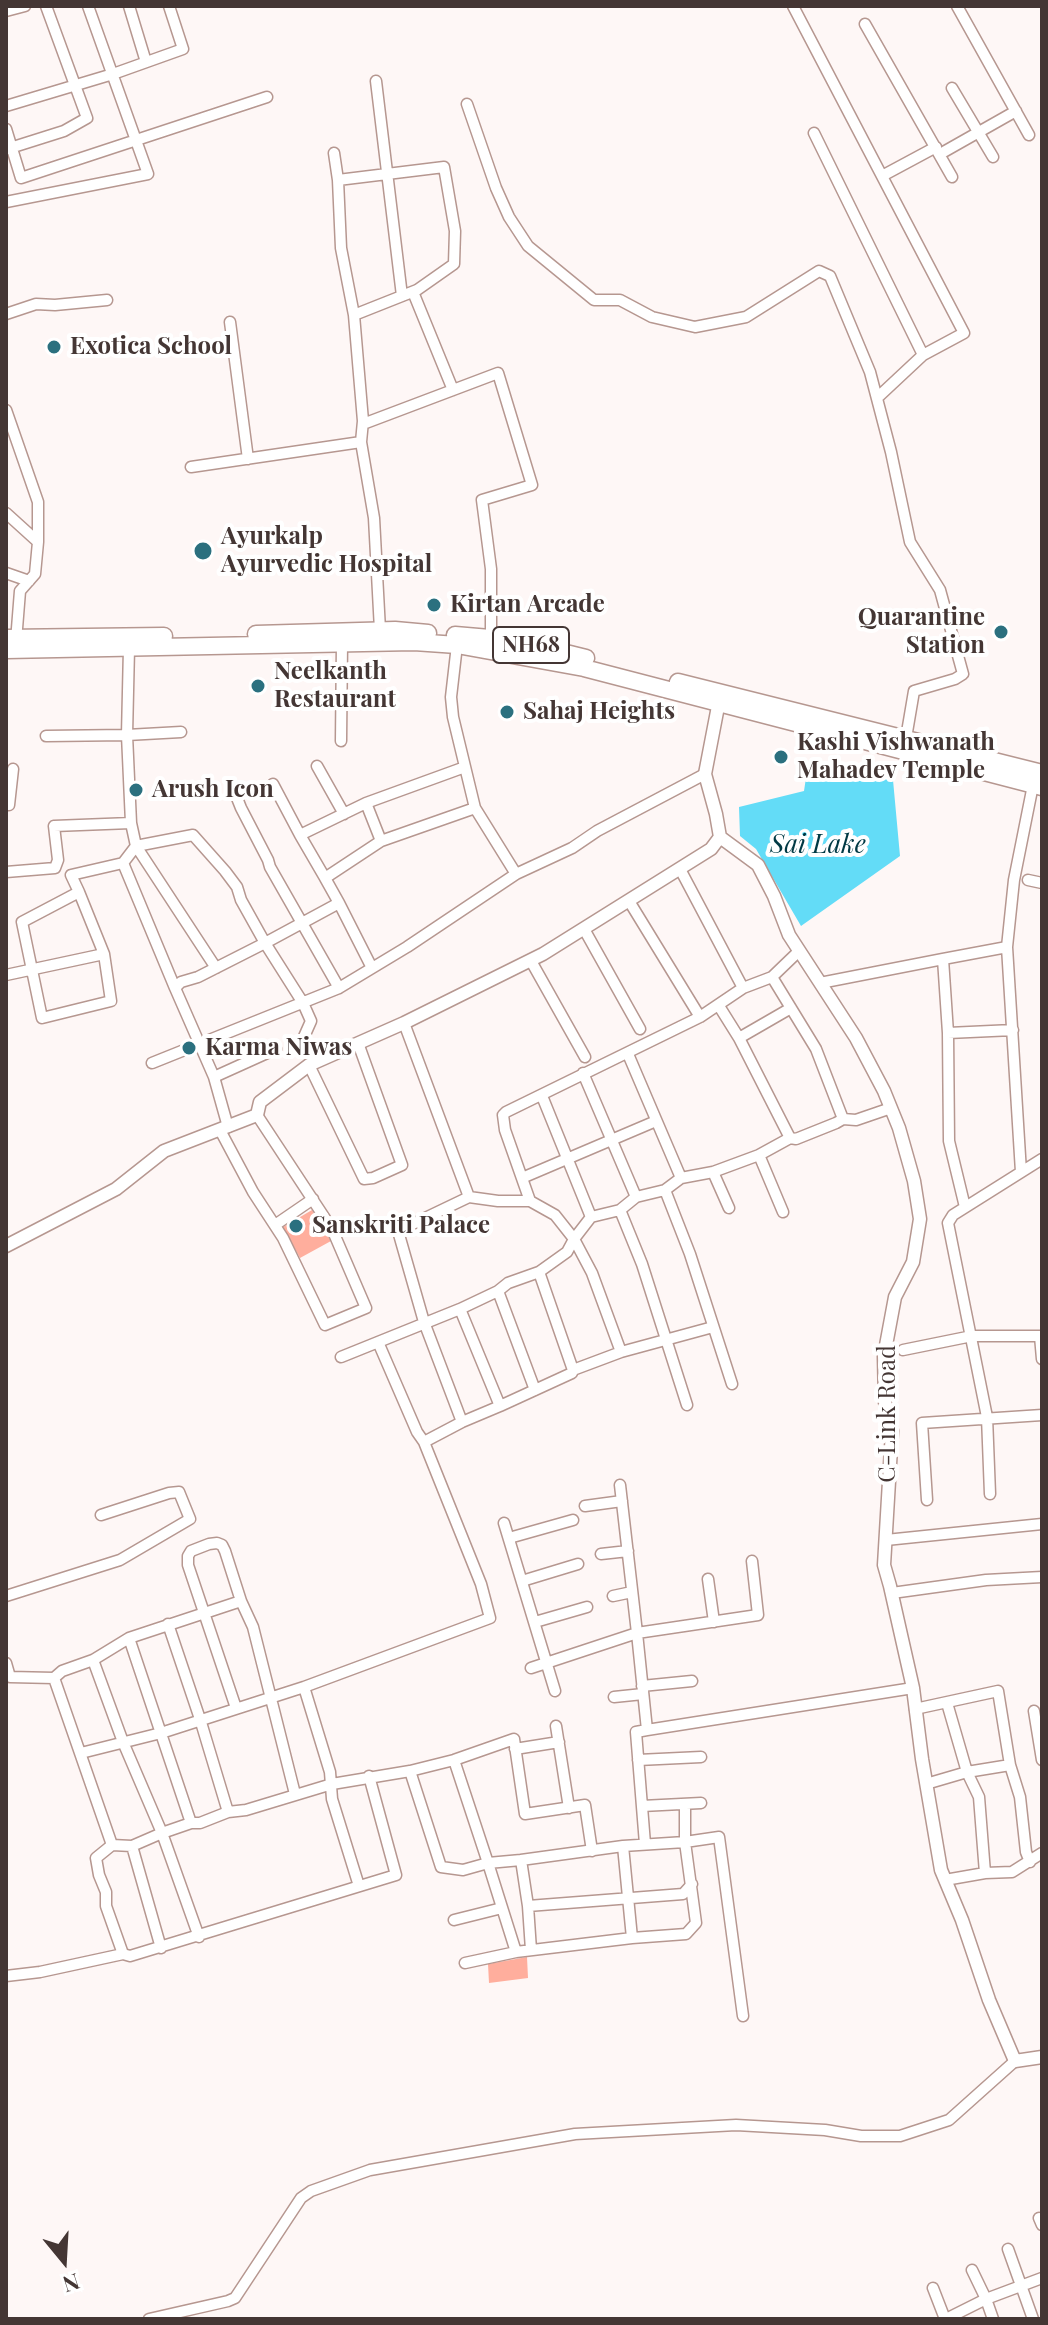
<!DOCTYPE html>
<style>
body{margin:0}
#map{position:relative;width:1048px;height:2325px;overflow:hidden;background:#fef7f6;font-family:"Playfair Display",serif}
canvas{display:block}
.frame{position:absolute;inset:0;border:8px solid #443634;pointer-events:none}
.north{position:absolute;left:24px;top:2221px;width:80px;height:80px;-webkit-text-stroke:6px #fff;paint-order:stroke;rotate:162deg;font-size:22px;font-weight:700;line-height:32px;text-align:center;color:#443634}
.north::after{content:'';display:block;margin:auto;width:28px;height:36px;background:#443634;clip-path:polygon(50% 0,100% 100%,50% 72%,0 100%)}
</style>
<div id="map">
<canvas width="1048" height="2325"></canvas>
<div class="frame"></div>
<div class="north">N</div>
</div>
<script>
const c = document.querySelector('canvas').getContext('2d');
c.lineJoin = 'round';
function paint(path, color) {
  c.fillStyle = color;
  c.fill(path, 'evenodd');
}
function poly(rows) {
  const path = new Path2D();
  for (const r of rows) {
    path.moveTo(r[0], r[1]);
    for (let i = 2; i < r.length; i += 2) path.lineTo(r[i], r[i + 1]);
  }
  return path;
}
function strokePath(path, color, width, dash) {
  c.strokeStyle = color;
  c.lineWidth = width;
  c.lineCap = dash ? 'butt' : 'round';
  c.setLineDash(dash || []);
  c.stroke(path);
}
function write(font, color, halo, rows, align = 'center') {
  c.font = font + ' "Playfair Display",serif';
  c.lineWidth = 8;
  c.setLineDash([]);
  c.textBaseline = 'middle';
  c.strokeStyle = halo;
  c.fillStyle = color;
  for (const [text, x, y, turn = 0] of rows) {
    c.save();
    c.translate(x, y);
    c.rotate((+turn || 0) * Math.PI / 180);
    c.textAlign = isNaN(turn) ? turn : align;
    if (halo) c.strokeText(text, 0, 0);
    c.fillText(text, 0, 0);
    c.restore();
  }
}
paint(poly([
 [312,1210,331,1241,300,1258,283,1227],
 [527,1957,528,1978,489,1983,488,1964]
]), '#ffae9d');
paint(poly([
 [807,771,893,780,900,856,801,926,756,849,740,836,739,807,804,791]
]), '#63dcf7');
const minor = poly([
 [129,6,146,62],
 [793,6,964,333,923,355,814,133],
 [957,6,1029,135],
 [6,11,25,6],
 [865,24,952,177],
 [376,81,402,296],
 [952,88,993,157],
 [467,104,496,188,509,217,528,246,594,300,620,300,652,317,695,327,746,317,819,271,830,276,870,372,891,452,910,542,940,590,963,674,955,679,914,691,905,744],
 [6,106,113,74,183,49,169,6],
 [6,129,21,178,267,97],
 [7,149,64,131,87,118,46,6],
 [334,153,338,180,341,248,354,315,363,421,361,442,374,518,380,630],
 [940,154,1016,111],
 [882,176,936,147],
 [338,180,444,167,455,231,454,264,417,290,354,315],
 [6,202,148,174,88,6],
 [413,292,453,390],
 [6,314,36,304,55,305,107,300],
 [230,322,248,459],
 [877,398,923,355],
 [6,410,38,502,38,542,35,574,20,591,16,641],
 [363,424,498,373,532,485,482,500,491,569,491,638],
 [191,467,361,442],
 [6,513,38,542],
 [6,573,29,581],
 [129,648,127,735,131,823,136,846,193,835,225,871,237,887,241,900,265,943,303,1003,311,1021,303,1039],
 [46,736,127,735,181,732],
 [341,741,342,643],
 [317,766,344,814],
 [273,784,300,835],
 [235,793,241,808,268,860,270,867,339,988],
 [366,803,381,841,475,808,453,717,451,697,457,645],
 [6,805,9,805,13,769],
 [475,808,516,874],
 [381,841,325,878,300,835,366,803,465,767],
 [680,869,743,988],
 [6,872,55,868,58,860,54,826,131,823],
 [325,878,339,903],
 [1028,880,1042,883],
 [79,892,22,922,42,1018,111,1001,104,954,79,892,71,875,123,863],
 [629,901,700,1017],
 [584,929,640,1029],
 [1007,947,1021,1172],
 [531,961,585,1057],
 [6,975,104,954],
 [772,977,816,1049,843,1119],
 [820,983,943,959],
 [175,988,123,863,136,846,216,968],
 [719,1006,739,1038,790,1138],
 [404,1023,469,1197],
 [948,1033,1013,1030],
 [739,1038,791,1008],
 [628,1054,681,1178],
 [152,1063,339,988,407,947,516,874,572,848,597,831,705,774],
 [309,1065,364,1179,373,1178,402,1165,358,1043],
 [583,1073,636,1197],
 [214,1077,276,1049],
 [542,1096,591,1217],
 [228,1127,214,1077,175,988,181,982,198,977,265,943,339,903,372,968],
 [220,1130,253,1192,283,1238,325,1325,366,1308,332,1229,257,1115],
 [759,1155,783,1212],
 [713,1172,729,1208],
 [522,1178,656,1121],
 [665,1190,690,1254,732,1384],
 [530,1201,505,1130,503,1115,506,1112,700,1017,743,988,772,977,799,951],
 [965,1207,949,1141,948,1033,943,959,1007,947,1014,880,1033,785],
 [620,1210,642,1264,687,1405],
 [275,1225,313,1199],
 [539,1272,573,1370],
 [498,1291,535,1390],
 [460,1309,500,1406],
 [1040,1336,1042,1359],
 [903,1350,972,1336,1042,1336],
 [341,1357,460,1309,498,1291,508,1283,539,1272,567,1252,574,1239,591,1217,620,1210,636,1197,665,1190,681,1178,713,1172,759,1155,790,1138,796,1139,836,1123,843,1119,856,1120,891,1108],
 [462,1422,424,1322,398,1231,469,1197,498,1201,530,1201,555,1215,574,1239,592,1273,621,1352],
 [424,1442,462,1422,500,1406,572,1373,573,1370,621,1352,713,1327],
 [620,1485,637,1633,758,1615,752,1561],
 [990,1494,987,1417,948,1223,953,1215,1042,1159],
 [927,1500,922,1423,1042,1415],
 [585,1506,622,1501],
 [504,1523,555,1691],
 [509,1538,573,1520],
 [886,1540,1042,1524],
 [601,1554,628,1551],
 [708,1579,714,1622],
 [522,1581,578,1564],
 [892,1593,986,1580,1042,1577],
 [6,1596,120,1560,190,1519,179,1492,169,1493,101,1515],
 [613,1596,632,1592],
 [535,1622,587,1607],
 [168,1624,200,1719,228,1812],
 [129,1638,191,1823],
 [93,1660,123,1742,162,1833,199,1937],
 [6,1663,10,1677,54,1678,62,1671,93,1660,129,1638,241,1601],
 [531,1668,637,1633,647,1730,636,1732,645,1844],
 [54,1678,112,1845],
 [642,1686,692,1681],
 [304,1687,330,1772,332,1799,359,1886],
 [614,1697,643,1694],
 [947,1703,967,1772,979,1797,985,1873],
 [236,1708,188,1565,188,1556,191,1551,209,1544,217,1543,222,1545,225,1551,241,1601,253,1627,295,1794],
 [915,1709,998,1691,1010,1765,1020,1797,1026,1852,1030,1862],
 [1034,1711,1042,1760],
 [556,1726,569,1808],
 [647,1730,913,1688],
 [515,1749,559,1742],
 [81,1753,161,1733,304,1687,490,1618,481,1584,424,1442,417,1432,378,1342],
 [638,1760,701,1757],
 [410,1771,441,1867,463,1870,488,1863,454,1760],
 [926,1784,967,1772,1010,1765],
 [642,1806,701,1803],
 [132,1846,161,1948],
 [521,1860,623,1846],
 [945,1880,985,1873,1012,1872,1042,1853],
 [454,1920,502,1908],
 [632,1938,686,1934,696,1923,685,1842,719,1837,743,2016],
 [531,1950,528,1906,683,1894,692,1884],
 [516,1952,632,1938,623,1846,685,1842,685,1804],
 [123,1954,106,1906,106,1892,99,1875,96,1858,112,1845,132,1846,162,1833,191,1823,200,1823,228,1812,246,1810,332,1784,410,1771,454,1760,514,1739,525,1814,585,1805,592,1851],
 [465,1963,516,1952,488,1863,521,1860,528,1906],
 [6,1976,40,1972,123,1954,130,1956,396,1875,369,1776],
 [1039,2218,1042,2225],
 [1008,2249,1033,2319],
 [933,2288,945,2319],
 [149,2319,228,2301,235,2298,301,2198,311,2191,370,2170,575,2134,736,2125,825,2130,861,2136,900,2136,949,2120,1015,2061],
 [946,2319,986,2299,972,2270],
 [993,2319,986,2299,1042,2278]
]);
const tertiary = poly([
 [720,696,705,774,716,814,720,837,758,865,774,896,789,935,856,1038,884,1091,899,1128,914,1181,920,1219,913,1262,895,1297,884,1356,885,1402,892,1431,884,1565,890,1586,913,1688,922,1759,941,1870,962,1920,989,2000,1015,2061,1042,2057],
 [6,1246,116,1189,164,1151,257,1115,260,1102,309,1065,404,1023,543,954,711,849,720,837]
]);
const trunk = poly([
 [256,634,395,630,428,633],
 [455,635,513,640,586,658],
 [6,638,164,636],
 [6,650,414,642,457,645,584,668,1042,787],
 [678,682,1042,773]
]);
strokePath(minor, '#b69790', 13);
strokePath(tertiary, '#b69790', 15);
strokePath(trunk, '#b69790', 19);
strokePath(minor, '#fff', 10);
strokePath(tertiary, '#fff', 12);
strokePath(trunk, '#fff', 16);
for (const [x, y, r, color] of [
 [54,347,8,"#2b707f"],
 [203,551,10,"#2b707f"],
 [434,605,8,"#2b707f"],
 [1001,632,8,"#2b707f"],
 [258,686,8,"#2b707f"],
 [507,712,8,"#2b707f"],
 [781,757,8,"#2b707f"],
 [136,790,8,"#2b707f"],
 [189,1048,8,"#2b707f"],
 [296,1226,8,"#2b707f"]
]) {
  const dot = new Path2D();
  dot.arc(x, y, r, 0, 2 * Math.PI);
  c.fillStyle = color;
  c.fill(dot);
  strokePath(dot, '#fff', 3);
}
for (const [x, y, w] of [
 [531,645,76]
]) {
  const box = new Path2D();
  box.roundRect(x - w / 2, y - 18, w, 36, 6);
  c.fillStyle = '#fff';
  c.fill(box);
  strokePath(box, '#443634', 2);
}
write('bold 22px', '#443634', null, [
 ["NH68",531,645]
]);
write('bold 24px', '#443634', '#fff', [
 ["Exotica School",70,347],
 ["Ayurkalp",221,537],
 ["Ayurvedic Hospital",221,565],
 ["Kirtan Arcade",450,605],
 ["Quarantine",985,618,"right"],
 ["Station",985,646,"right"],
 ["Neelkanth",274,672],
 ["Restaurant",274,700],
 ["Sahaj Heights",523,712],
 ["Kashi Vishwanath",797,743],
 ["Mahadev Temple",797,771],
 ["Arush Icon",152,790],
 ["Karma Niwas",205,1048],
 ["Sanskriti Palace",312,1226]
], 'left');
write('24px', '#443634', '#fff', [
 ["C-Link Road",888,1414,-90]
]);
write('italic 26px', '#003944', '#fff', [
 ["Sai Lake",818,845]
]);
</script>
